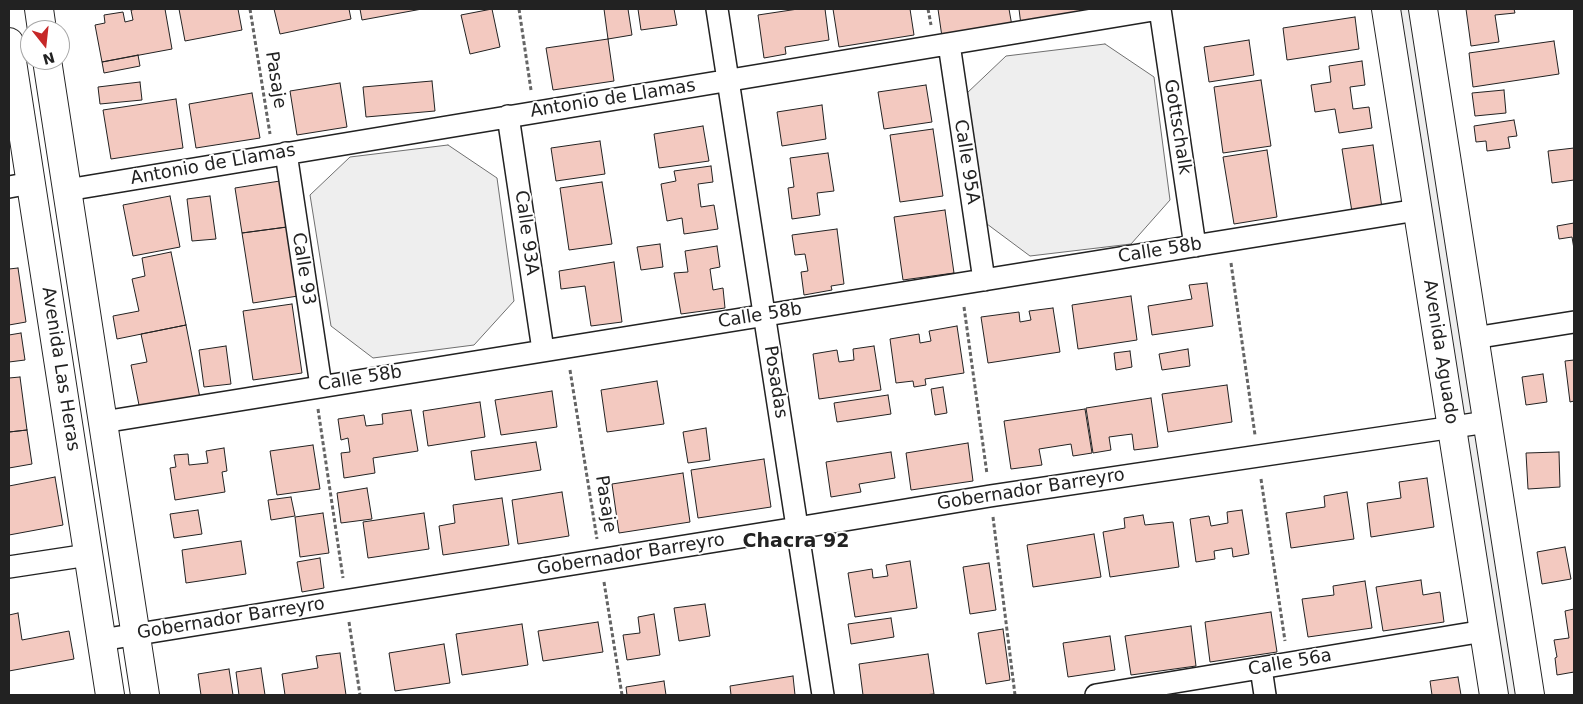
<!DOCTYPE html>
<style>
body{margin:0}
#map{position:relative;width:1583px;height:704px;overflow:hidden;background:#fff;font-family:"DejaVu Sans",sans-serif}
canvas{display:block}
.frame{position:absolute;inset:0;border:10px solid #222;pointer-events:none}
.north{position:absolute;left:20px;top:20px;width:50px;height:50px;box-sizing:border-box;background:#fff;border:1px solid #a7a7a7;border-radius:50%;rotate:164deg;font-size:14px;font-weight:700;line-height:20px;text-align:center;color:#222}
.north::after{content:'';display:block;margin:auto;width:18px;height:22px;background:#c62828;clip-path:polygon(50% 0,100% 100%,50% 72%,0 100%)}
</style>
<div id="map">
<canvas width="1583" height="704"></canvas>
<div class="frame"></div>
<div class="north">N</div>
</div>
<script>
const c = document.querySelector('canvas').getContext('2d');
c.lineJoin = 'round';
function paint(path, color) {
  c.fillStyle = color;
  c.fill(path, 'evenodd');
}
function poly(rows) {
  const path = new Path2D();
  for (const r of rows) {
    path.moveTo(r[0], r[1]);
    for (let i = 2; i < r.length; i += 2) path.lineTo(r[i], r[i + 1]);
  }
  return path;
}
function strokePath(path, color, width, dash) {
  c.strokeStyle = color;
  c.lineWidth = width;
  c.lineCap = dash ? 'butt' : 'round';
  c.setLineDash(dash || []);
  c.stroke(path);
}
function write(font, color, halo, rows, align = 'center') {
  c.font = font + ' "DejaVu Sans",sans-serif';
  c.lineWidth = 4;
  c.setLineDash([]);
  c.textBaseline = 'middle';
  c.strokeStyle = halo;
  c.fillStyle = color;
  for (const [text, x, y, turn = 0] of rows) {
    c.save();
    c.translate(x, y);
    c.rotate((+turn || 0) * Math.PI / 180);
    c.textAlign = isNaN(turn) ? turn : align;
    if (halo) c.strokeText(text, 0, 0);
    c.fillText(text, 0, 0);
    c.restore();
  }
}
const green = poly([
 [1393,9,1418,9,1527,695,1501,695,1393,9],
 [1105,44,1154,77,1170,200,1131,244,1030,256,987,224,966,94,1006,56,1105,44],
 [448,145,497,178,514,301,474,345,373,358,331,326,310,195,350,157,448,145]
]);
paint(green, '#eee');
strokePath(green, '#6f6f6f', 1);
const building = poly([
 [137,9,165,9,172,49,102,62,95,25,105,23,104,15,123,12,125,22,133,20,131,10,137,9],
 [179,9,238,9,242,30,185,41,179,9],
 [274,9,349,9,351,19,280,34,274,9],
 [360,9,422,9,362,20,360,9],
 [492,9,500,47,470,54,461,15,492,9],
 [604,9,628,9,632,35,608,39,604,9],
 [638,9,674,9,677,25,641,30,638,9],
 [798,9,825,9,829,40,785,47,786,54,764,58,758,15,798,9],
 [833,9,910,9,914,35,839,47,833,9],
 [938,9,1009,9,1012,26,942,37,938,9],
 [1019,9,1084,9,1085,15,1021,25,1019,9],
 [1466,9,1514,9,1515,13,1495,15,1499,42,1471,46,1466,9],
 [1355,17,1359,49,1287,60,1283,28,1355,17],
 [608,39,614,81,553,90,546,48,608,39],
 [1249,40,1254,75,1209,82,1204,47,1249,40],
 [1554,41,1559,74,1473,87,1469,53,1554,41],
 [138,55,140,66,104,73,102,62,138,55],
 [1362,61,1365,85,1350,87,1353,109,1369,107,1372,128,1339,133,1335,109,1315,112,1311,85,1331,82,1329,66,1362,61],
 [1261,80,1271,146,1223,153,1214,87,1261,80],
 [432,81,435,111,366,117,363,87,432,81],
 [140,82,142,100,100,104,98,87,140,82],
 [340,83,347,127,297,135,290,91,340,83],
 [926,85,932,122,884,129,878,92,926,85],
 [1504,90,1506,113,1475,116,1472,93,1504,90],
 [252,93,260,138,196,148,189,104,252,93],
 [176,99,183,148,111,159,103,110,176,99],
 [822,105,826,139,782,146,777,112,822,105],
 [1514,120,1517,136,1508,137,1510,148,1487,151,1486,141,1476,142,1474,126,1514,120],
 [703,126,709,161,659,168,654,134,703,126],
 [933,129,943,196,900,202,890,135,933,129],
 [600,141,605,174,556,181,551,148,600,141],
 [1373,145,1382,208,1352,212,1342,149,1373,145],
 [1574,148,1574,180,1552,183,1548,151,1574,148],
 [1267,150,1277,217,1234,224,1223,157,1267,150],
 [828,153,834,191,817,193,820,215,792,219,788,188,794,187,790,158,828,153],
 [711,166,713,182,698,184,701,207,714,205,718,229,684,234,682,218,667,221,661,184,676,181,674,171,711,166],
 [280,181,287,227,242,233,235,188,280,181],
 [602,182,612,244,569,250,560,188,602,182],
 [170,196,180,247,133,256,123,205,170,196],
 [210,196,216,239,192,241,187,199,210,196],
 [945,210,954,273,903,280,894,217,945,210],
 [1574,223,1574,249,1572,237,1559,239,1557,226,1574,223],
 [287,227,298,296,253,303,242,233,287,227],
 [837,229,844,284,831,286,832,290,804,295,801,272,808,271,805,254,795,255,792,235,837,229],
 [660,244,663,267,641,270,637,247,660,244],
 [717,246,720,267,710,269,713,290,723,288,725,308,681,314,674,273,688,272,685,251,717,246],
 [171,252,186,325,117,339,113,316,139,311,132,279,145,276,142,258,171,252],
 [614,262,622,322,591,326,585,286,561,289,559,271,614,262],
 [18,268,26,322,9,325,9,269,18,268],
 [1207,283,1213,326,1152,335,1148,306,1192,299,1189,285,1207,283],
 [1131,296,1137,340,1078,349,1072,305,1131,296],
 [292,304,302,373,253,380,243,311,292,304],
 [1053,308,1060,352,988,363,981,317,1019,312,1020,322,1031,320,1029,311,1053,308],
 [186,325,200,398,140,410,131,365,147,362,141,334,186,325],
 [957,326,964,373,925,379,926,385,914,387,913,381,896,383,890,339,919,334,920,343,931,341,929,331,957,326],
 [21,333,25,360,9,362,9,335,21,333],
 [226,346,231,384,204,387,199,350,226,346],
 [874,346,881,390,819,399,813,354,837,350,839,362,854,360,853,349,874,346],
 [1188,349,1190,366,1162,370,1159,354,1188,349],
 [1130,351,1132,367,1116,370,1114,353,1130,351],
 [1574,360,1574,401,1570,402,1565,361,1574,360],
 [1543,374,1547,402,1526,405,1522,377,1543,374],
 [20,377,27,430,9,432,9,378,20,377],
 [657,381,664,424,607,432,601,390,657,381],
 [1227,385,1232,422,1168,432,1162,394,1227,385],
 [943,387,947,413,935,415,931,389,943,387],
 [552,391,557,427,501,435,495,400,552,391],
 [888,395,891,414,837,422,834,403,888,395],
 [1151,398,1158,447,1134,450,1132,434,1109,437,1111,450,1093,453,1086,408,1151,398],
 [480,402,485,437,428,446,423,411,480,402],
 [1085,409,1092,453,1073,456,1071,444,1039,449,1042,465,1011,469,1004,421,1085,409],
 [411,410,418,451,373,458,375,473,344,478,341,453,350,452,348,438,341,440,338,419,364,415,366,426,383,424,382,414,411,410],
 [706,428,710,460,688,463,683,432,706,428],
 [27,430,32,464,9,468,9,432,27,430],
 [536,442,541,470,475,480,471,451,536,442],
 [968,443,973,481,911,490,906,453,968,443],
 [313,445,320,489,277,495,270,451,313,445],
 [224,448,227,471,222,472,225,492,175,500,170,468,176,467,174,455,188,454,189,465,208,463,206,451,224,448],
 [891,452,895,478,859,484,861,492,831,497,826,462,891,452],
 [1559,452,1560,487,1528,489,1526,453,1559,452],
 [764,459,771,507,698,518,691,470,764,459],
 [683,473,690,522,619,533,612,484,683,473],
 [55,477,63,525,9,535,9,486,55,477],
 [1427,478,1434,527,1371,537,1367,503,1401,498,1399,482,1427,478],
 [367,488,372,519,341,523,337,493,367,488],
 [562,492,569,536,518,544,512,500,562,492],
 [1347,492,1354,539,1291,548,1286,513,1325,507,1324,496,1347,492],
 [291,497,295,516,271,520,268,500,291,497],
 [502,498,509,545,443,555,439,526,455,523,453,505,502,498],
 [198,510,202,534,174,538,170,514,198,510],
 [1242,510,1249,554,1233,557,1232,548,1214,551,1215,559,1196,562,1190,519,1209,516,1211,526,1228,523,1227,512,1242,510],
 [323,513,329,553,300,557,295,517,323,513],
 [424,513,429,549,368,558,363,522,424,513],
 [1143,515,1145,525,1173,522,1179,567,1110,577,1103,532,1125,528,1124,518,1143,515],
 [1094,534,1101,577,1033,587,1027,545,1094,534],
 [241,541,246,574,186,583,182,550,241,541],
 [1565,547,1571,579,1542,584,1537,552,1565,547],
 [320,558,324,588,302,592,297,562,320,558],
 [910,561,917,608,855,617,848,573,872,569,873,578,888,576,886,565,910,561],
 [989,563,996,610,970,614,963,567,989,563],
 [1421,580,1423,595,1440,592,1444,622,1383,631,1376,587,1421,580],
 [1365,581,1372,628,1308,637,1302,599,1334,595,1333,586,1365,581],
 [705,604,710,636,679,641,674,608,705,604],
 [1574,609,1574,672,1557,675,1555,658,1557,657,1554,640,1569,638,1565,611,1574,609],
 [1271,612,1277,652,1210,662,1205,622,1271,612],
 [18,613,22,640,69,631,74,659,9,671,9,615,18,613],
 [654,614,660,655,627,660,623,635,640,633,638,617,654,614],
 [891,618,894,637,851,644,848,624,891,618],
 [598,622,603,652,543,661,538,631,598,622],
 [522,624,528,665,462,675,456,634,522,624],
 [1191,626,1196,666,1131,675,1125,636,1191,626],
 [1003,629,1010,680,986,684,978,633,1003,629],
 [1110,636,1115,670,1068,677,1063,643,1110,636],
 [444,644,450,683,395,691,389,653,444,644],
 [340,653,346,695,285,695,282,674,318,668,316,656,340,653],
 [928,654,934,694,924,695,863,695,859,664,928,654],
 [261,668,265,695,239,695,236,672,261,668],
 [229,669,233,695,201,695,198,674,229,669],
 [793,676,795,695,731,695,730,686,793,676],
 [1458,677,1461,695,1432,695,1430,681,1458,677],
 [664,681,666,695,627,695,626,687,664,681]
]);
paint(building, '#f3c9c0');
strokePath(building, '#222', 1);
const street = poly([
 [717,9,823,695],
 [1160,9,1195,246],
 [949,44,984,280],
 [508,116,543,350],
 [286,153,321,386],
 [9,187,31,183],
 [67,190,1159,9],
 [1474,338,1574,322],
 [103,422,1417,210],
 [9,567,88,555],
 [101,640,797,528,990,496,1487,422],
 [1261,668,1265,695],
 [1096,695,1484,631]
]);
const secondary = poly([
 [39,9,42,30],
 [1386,9,1494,695],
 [1423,9,1530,695],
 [9,42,110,695],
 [47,60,145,695]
]);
strokePath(street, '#222', 24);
strokePath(secondary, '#222', 30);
strokePath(poly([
 [250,9,270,134],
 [519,9,531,90],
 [928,9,931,25],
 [1231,263,1255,435],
 [964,307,987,474],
 [570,370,597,539],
 [318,409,343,578],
 [1261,479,1285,641],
 [993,517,1015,695],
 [604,582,622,695],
 [349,622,360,695]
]), '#646464', 3, [4, 2.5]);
strokePath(street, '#fff', 21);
strokePath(secondary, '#fff', 28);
write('18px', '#222', '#fff', [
 ["Pasaje",275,80,81],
 ["Antonio de Llamas",613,99,-9],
 ["Gottschalk",1177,127,81],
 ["Calle 95A",966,162,81],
 ["Antonio de Llamas",213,165,-10],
 ["Calle 93A",526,233,82],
 ["Calle 58b",1160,251,-9],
 ["Calle 93",303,269,81],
 ["Calle 58b",760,316,-9],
 ["Avenida Aguado",1440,352,81],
 ["Avenida Las Heras",60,369,81],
 ["Calle 58b",360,379,-9],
 ["Posadas",775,382,81],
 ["Gobernador Barreyro",1031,490,-9],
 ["Pasaje",605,504,81],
 ["Gobernador Barreyro",631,555,-9],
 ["Gobernador Barreyro",231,619,-9],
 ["Calle 56a",1290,663,-10]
]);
write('bold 19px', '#222', '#fff', [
 ["Chacra 92",796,542]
]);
</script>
